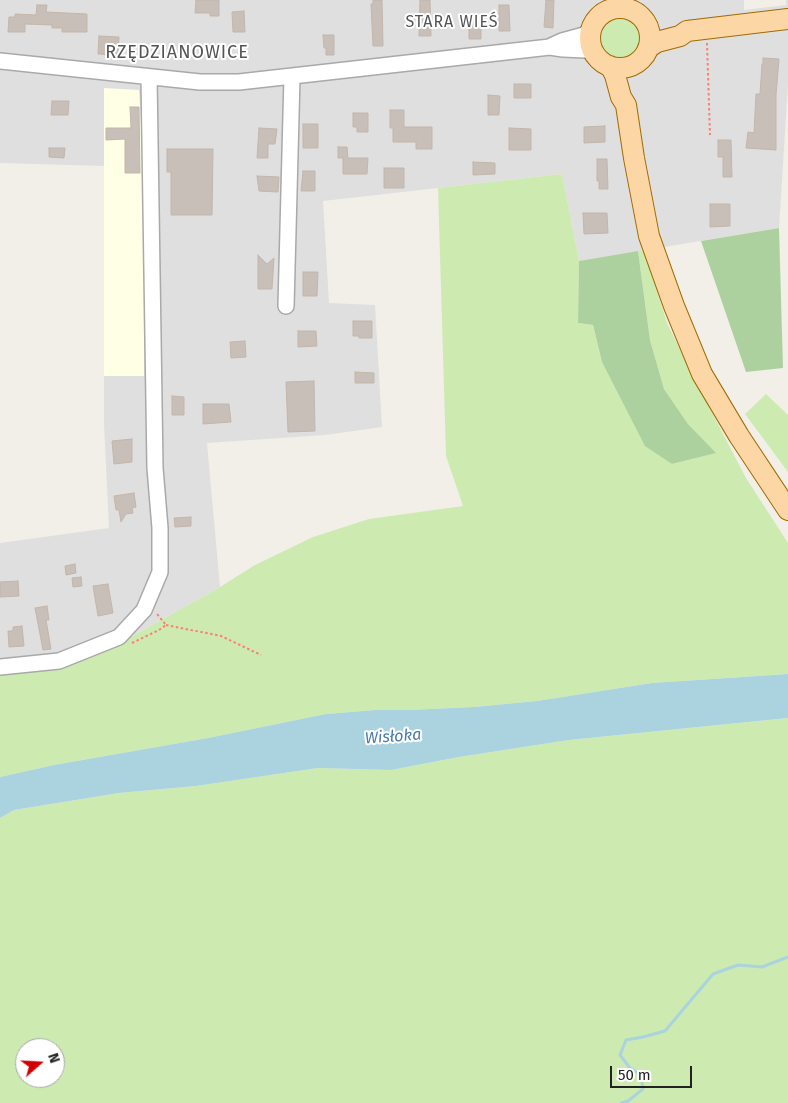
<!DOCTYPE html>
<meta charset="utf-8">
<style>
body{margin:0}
#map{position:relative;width:788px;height:1103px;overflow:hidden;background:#f2efe9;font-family:"Fira Sans",sans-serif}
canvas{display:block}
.north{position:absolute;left:15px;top:1038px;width:50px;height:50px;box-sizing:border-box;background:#fff;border:1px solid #a7a7a7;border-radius:50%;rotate:71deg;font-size:14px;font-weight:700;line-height:20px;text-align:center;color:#222}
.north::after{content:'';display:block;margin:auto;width:18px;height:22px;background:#d40000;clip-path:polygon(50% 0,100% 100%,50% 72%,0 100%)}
.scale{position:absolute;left:610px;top:1066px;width:82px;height:22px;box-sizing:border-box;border:2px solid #222;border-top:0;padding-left:6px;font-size:15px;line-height:18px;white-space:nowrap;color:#222;-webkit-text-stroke:4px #fff;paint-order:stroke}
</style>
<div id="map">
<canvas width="788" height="1103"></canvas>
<div class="north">N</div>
<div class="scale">50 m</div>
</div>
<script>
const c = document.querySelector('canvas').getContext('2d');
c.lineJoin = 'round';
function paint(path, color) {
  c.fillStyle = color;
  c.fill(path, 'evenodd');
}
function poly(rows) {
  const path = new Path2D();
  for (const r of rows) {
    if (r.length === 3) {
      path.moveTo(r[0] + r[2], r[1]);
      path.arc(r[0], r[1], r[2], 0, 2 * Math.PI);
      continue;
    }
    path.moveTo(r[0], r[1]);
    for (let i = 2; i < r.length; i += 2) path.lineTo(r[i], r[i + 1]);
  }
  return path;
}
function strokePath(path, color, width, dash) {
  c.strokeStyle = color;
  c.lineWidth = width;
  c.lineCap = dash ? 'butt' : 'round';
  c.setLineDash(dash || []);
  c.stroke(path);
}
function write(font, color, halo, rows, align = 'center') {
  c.font = font + ' "Fira Sans",sans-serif';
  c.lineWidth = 4;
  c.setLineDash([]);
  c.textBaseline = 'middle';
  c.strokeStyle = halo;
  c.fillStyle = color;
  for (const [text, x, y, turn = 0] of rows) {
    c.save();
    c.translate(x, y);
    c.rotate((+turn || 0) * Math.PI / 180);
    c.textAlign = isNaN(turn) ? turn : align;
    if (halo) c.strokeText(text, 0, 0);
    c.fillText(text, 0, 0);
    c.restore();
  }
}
paint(poly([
 [0,0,744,0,744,10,786,5,786,0,788,0,788,84,779,228,579,261,562,174,323,201,329,303,375,305,382,427,325,435,207,443,220,587,118,644,0,668,0,543,109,528,104,424,104,166,0,163]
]), '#e0dfdf');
paint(poly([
 [104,88,139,90,145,187,144,376,104,376]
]), '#ffffe5');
paint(poly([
 [620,38,22],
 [562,174,579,261,578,323,593,325,602,362,672,464,715,453,688,424,664,389,650,340,638,251,644,250,667,323,694,378,746,478,788,543,788,674,652,683,537,701,474,707,409,710,375,710,326,714,208,738,54,765,0,777,0,668,118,644,220,587,255,565,313,537,369,519,463,506,446,456,438,188],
 [766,394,788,415,788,472,745,414],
 [788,718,788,1103,0,1103,0,818,14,810,119,793,196,786,318,768,391,770,459,757,569,740],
 [25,1048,55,1048,55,1078,25,1078]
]), '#cdebb0');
paint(poly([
 [779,228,783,368,746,372,701,241],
 [638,251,650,340,664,389,688,424,716,453,672,464,645,446,602,362,593,325,578,323,579,261]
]), '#add19e');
paint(poly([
 [788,674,788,718,569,740,459,757,391,770,318,768,196,786,119,793,14,810,0,818,0,777,54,765,208,738,326,714,375,710,409,710,474,707,537,701,652,683]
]), '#aad3df');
strokePath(poly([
 [621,1103,628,1101,643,1089,641,1075,630,1068,620,1055,626,1040,643,1037,665,1031,713,974,738,965,762,967,788,957]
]), '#aad3df', 3);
const building = poly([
 [196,0,219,0,219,16,210,16,210,13,195,13,196,0],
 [373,0,382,0,383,46,373,46,371,4,373,4,373,0],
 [420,0,430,0,431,36,419,36,420,0],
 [546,0,554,0,553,28,544,27,546,0],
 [37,5,47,5,46,12,87,14,87,32,62,32,62,28,52,28,52,25,25,24,25,32,8,32,9,17,15,17,15,14,36,15,37,5],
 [499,5,509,5,510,31,499,31,499,5],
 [244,11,245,32,233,32,232,12,244,11],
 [469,20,481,20,481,39,469,39,469,20],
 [323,35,334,35,334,55,326,55,326,48,324,48,323,35],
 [99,36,119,37,118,55,98,54,99,36],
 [763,58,779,59,776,95,776,150,746,148,748,132,754,133,756,94,760,94,762,64,763,64,763,58],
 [514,84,531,84,531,98,514,98,514,84],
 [488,95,500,96,499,115,488,115,488,95],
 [52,101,69,101,68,115,51,115,52,101],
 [130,107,139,107,140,173,125,173,125,139,106,140,106,128,131,128,130,107],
 [390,110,404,110,404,127,432,127,432,149,416,149,416,142,393,142,393,128,390,128,390,110],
 [353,113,368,113,368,132,357,132,357,127,353,127,353,113],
 [303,124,318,124,318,148,303,148,303,124],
 [605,126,605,142,584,143,584,127,605,126],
 [259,128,277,129,275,144,268,144,268,158,257,158,259,128],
 [509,128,531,129,531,150,509,150,509,128],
 [718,140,731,140,732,177,723,177,723,157,718,157,718,140],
 [338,147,347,147,348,158,368,158,367,174,343,174,343,158,338,158,338,147],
 [49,148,65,148,64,158,49,157,49,148],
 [167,149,213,149,212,215,171,215,171,172,167,172,167,149],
 [597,159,607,159,608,189,599,189,599,181,597,181,597,159],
 [473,162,495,163,495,174,473,175,473,162],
 [384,168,404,168,404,188,384,188,384,168],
 [303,171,315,171,315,191,301,191,303,171],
 [257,176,279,177,278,192,259,191,257,176],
 [710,204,730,204,730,226,710,227,710,204],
 [583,213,607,213,608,233,584,234,583,213],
 [258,255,267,264,274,258,272,289,258,289,258,255],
 [303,272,318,272,317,296,303,296,303,272],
 [353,321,372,321,372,338,359,338,359,336,353,336,353,321],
 [298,331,316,331,317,346,298,347,298,331],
 [245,341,246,357,231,358,230,342,245,341],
 [355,372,374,373,374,383,355,383,355,372],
 [314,381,315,431,288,432,286,382,314,381],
 [172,396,184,397,184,415,172,415,172,396],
 [203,404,229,404,231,422,203,424,203,404],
 [132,439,132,462,114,464,112,441,132,439],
 [134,493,136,507,132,508,133,513,126,514,121,522,119,510,116,510,114,496,134,493],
 [191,517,191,526,175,527,174,518,191,517],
 [75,564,76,573,66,575,65,566,75,564],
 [81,577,82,586,73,587,72,578,81,577],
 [18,581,19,596,0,597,0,582,18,581],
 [108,584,113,613,98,616,93,586,108,584],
 [47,606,49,620,46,620,51,649,43,650,35,608,47,606],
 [22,626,24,646,9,647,8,631,13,631,13,627,22,626]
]);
paint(building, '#c7bfb8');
strokePath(building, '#c4b6ab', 1);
const minor = poly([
 [551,46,562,41,584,35,593,27],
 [0,61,200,82,239,82,550,47,563,49,586,50,595,54],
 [286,306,292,77],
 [0,667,59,661,119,637,144,610,160,572,160,528,155,468,149,77]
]);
const major = poly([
 [620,38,30],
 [648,48,657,42,680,36,687,31,788,19],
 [610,66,615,75,621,97,626,105,634,158,649,236,674,306,702,374,739,436,788,510]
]);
strokePath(minor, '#a9a9a9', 18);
strokePath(major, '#a06b00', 22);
strokePath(poly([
 [707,43,710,135],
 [166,625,221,636,261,655],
 [132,643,159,630,166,625,157,614]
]), '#fa8072', 2, [2.5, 2.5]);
strokePath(minor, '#fff', 15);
strokePath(major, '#fcd6a4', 20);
c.letterSpacing = '1px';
write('16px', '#555', '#fff', [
 ["STARA WIEŚ",452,23]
]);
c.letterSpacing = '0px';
write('italic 16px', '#4a7aab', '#fff', [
 ["Wisłoka",393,737,-4]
]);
c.letterSpacing = '1px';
write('18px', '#555', '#fff', [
 ["RZĘDZIANOWICE",177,53]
]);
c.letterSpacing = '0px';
</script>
